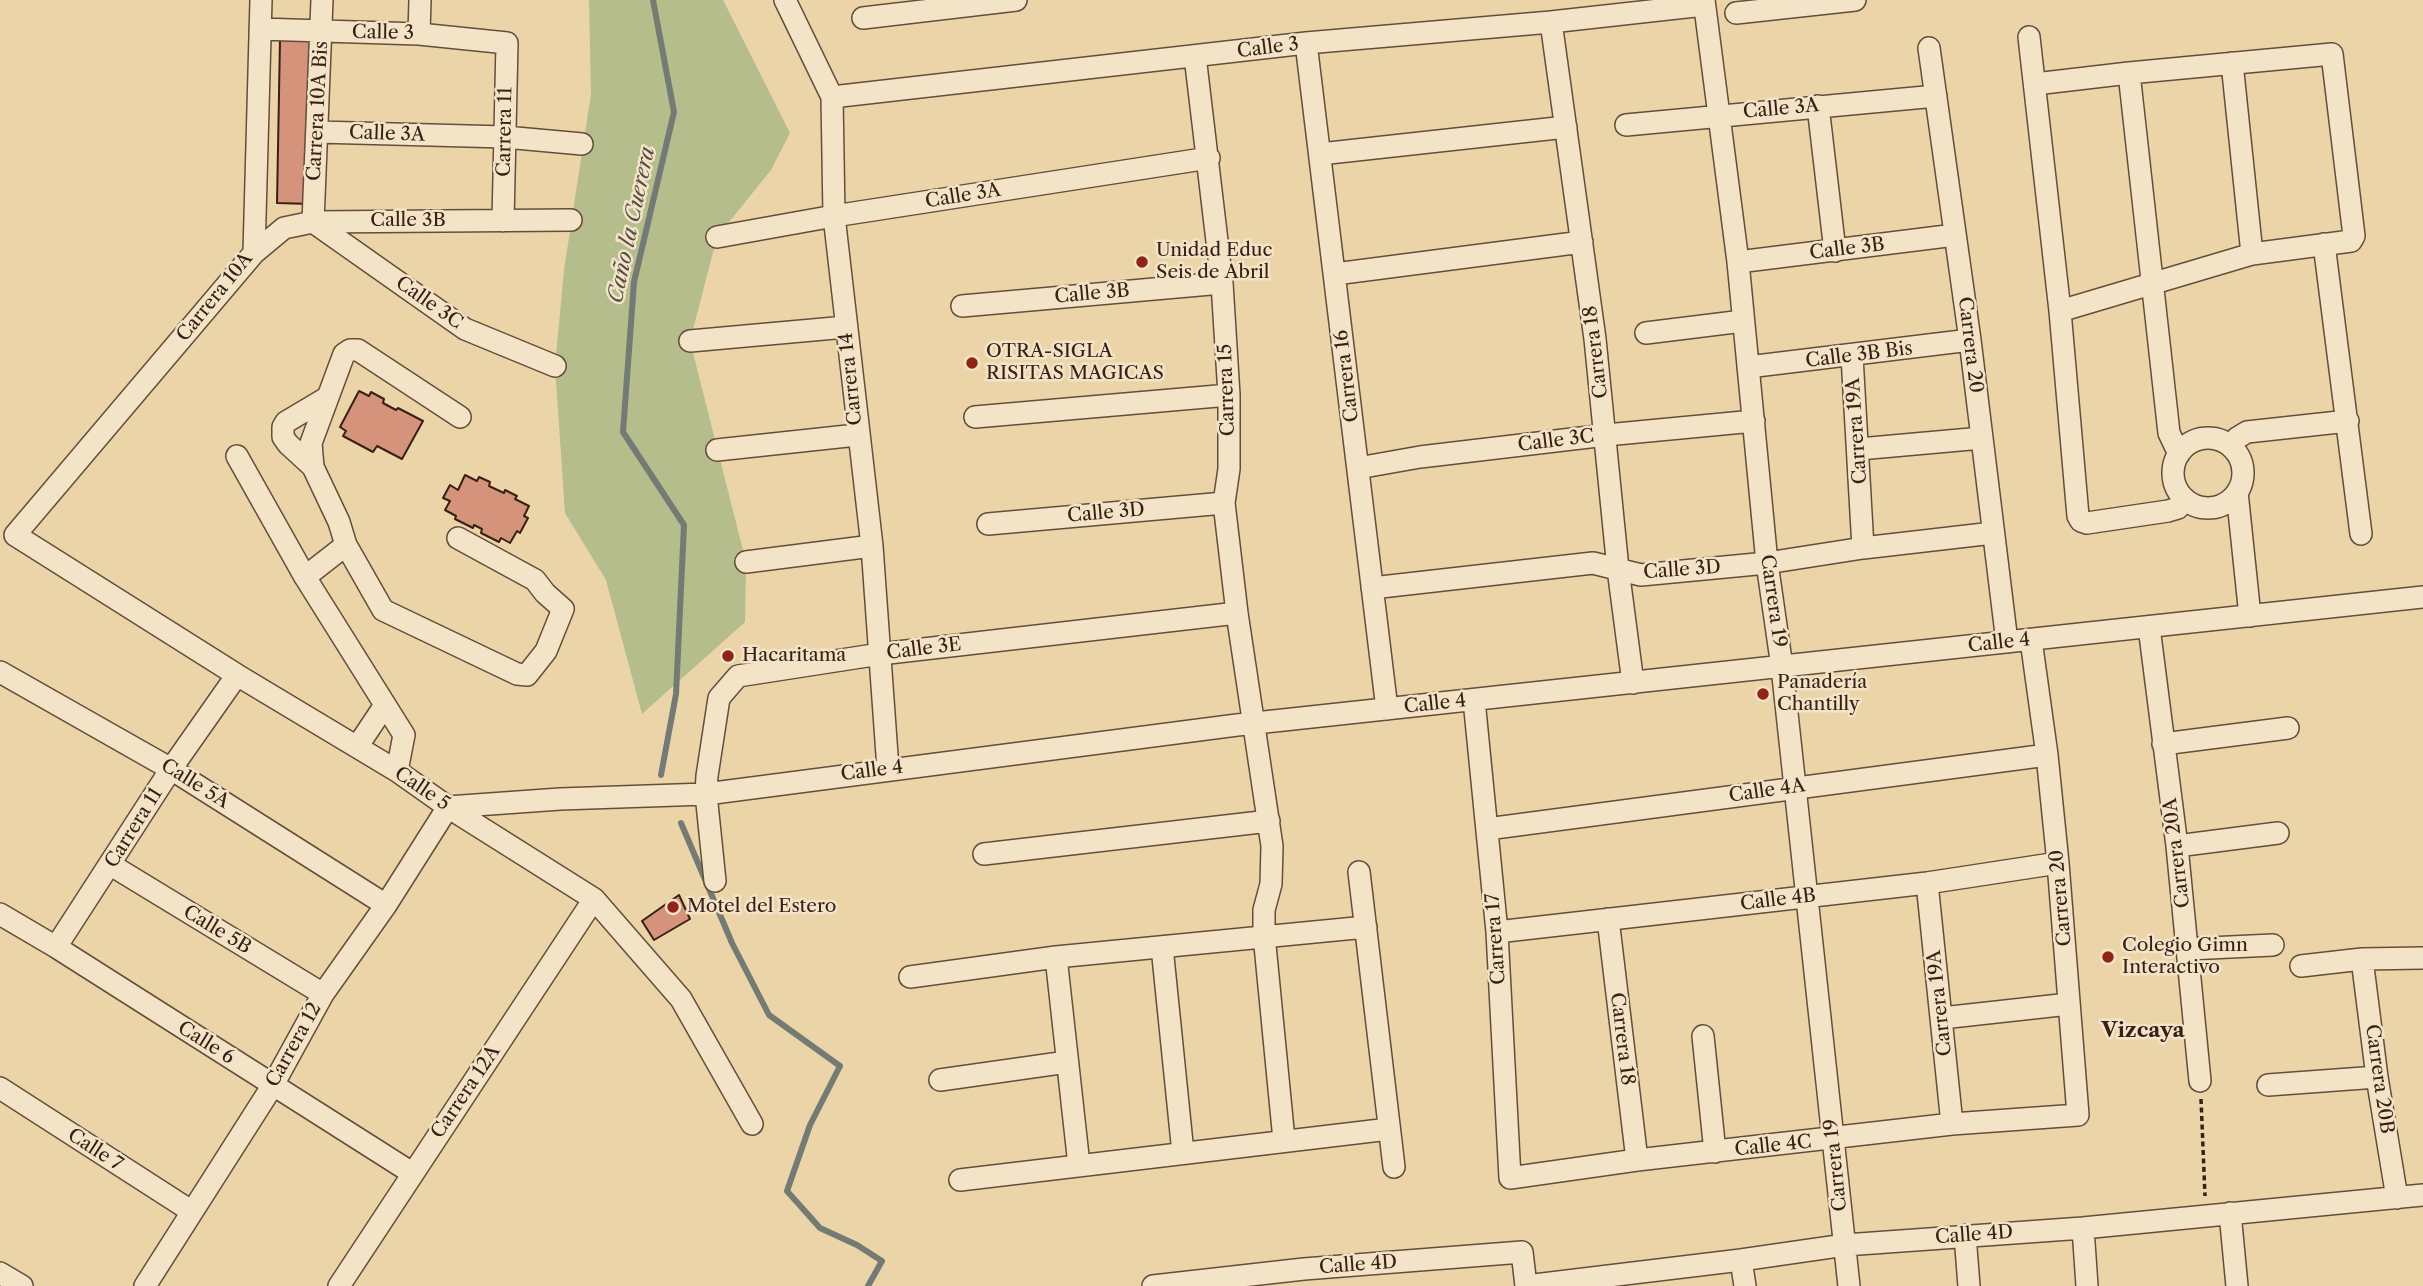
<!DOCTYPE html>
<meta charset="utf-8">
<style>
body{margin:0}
canvas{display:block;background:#ecd4a9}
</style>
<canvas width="2423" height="1286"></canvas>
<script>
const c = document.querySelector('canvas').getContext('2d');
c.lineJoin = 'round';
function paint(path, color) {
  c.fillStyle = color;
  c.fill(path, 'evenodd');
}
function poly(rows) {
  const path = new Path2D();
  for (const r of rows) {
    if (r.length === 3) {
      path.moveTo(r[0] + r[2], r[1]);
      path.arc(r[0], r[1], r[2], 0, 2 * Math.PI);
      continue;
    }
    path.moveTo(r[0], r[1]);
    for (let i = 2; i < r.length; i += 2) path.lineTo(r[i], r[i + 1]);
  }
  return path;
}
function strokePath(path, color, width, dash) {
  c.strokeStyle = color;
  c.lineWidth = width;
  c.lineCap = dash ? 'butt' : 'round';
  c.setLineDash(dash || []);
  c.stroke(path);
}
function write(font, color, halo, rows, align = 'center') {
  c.font = font + ' "Libre Caslon Text",serif';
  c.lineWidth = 5;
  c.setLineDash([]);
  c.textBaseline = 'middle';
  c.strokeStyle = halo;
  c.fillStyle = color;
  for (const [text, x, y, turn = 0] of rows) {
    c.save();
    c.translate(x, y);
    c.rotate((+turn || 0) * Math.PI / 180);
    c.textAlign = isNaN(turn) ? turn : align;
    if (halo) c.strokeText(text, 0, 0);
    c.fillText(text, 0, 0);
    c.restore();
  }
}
paint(poly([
 [589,0,723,0,790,133,771,170,717,237,690,341,746,562,745,622,642,714,606,580,565,513,555,366,564,270,591,94]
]), '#b4bd8b');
strokePath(poly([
 [653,0,674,112,634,282,623,432,684,525,676,694,661,775],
 [681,823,732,943,769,1015,840,1066,810,1125,787,1191,820,1228,857,1245,882,1261,868,1286]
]), '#747a74', 6);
const building = poly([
 [280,39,315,40,311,204,277,203,280,39],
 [359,391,369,396,371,392,384,399,383,403,396,410,398,408,423,421,402,459,377,446,373,452,343,436,346,431,340,427,359,391],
 [465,475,477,481,479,477,490,482,489,486,504,493,505,490,517,496,515,499,529,506,524,516,528,518,520,533,517,531,510,543,501,538,499,542,481,533,482,529,474,525,473,528,455,519,456,516,445,510,450,501,443,498,450,485,458,490,465,475],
 [679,895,690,919,654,940,642,921,679,895]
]);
paint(building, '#d4937a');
strokePath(building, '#382016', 2);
const minor = poly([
 [322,0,313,222,465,329,555,366],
 [785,0,832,97,834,216,872,546,888,769],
 [1704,0,1738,262,1767,563,1782,667,1849,1286],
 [1736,13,1855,0],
 [863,18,1016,0],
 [1551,22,1595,339,1618,569,1633,683],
 [260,29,419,34,507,43,503,221],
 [419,34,420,0],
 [2029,37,2060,311,2078,516,2081,521,2087,523,2168,511,2178,508,2185,499],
 [1306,43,1387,709],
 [1929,48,1970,340,2007,642],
 [1195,56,1222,283,1229,395,1229,469,1224,503,1237,613,1272,846,1271,884,1264,910,1264,935,1284,1140],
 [2232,63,2252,254],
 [2129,73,2169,433,2179,454],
 [2035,84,2129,73,2332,54,2354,236,2351,241,2252,254,2060,311],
 [832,97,1306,43,1551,22,1704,5],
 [1818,106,1835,251],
 [1626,125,1936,96],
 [318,132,505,137,582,144],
 [1320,154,1566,127],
 [571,220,313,222,284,228,254,253,15,535,237,675,397,771,448,807,594,899,681,999,752,1124],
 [717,237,834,216,1209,158],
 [2324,244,2361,534],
 [254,253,261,0],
 [1738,262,1955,235],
 [1335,274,1582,242],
 [962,306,1222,283],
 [1646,333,1743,321],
 [690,341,846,327],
 [1852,356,1863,548],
 [1748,367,1970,340],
 [975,417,1229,395],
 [2208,473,35],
 [2231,447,2237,438,2247,432,2348,421],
 [1859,449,1982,438],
 [717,450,857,435],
 [237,456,305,577],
 [313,467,288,444,283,437,283,427,286,422,328,397],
 [1358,468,1420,457,1606,435,1754,421],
 [2237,492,2250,616],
 [988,524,1224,503],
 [458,538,535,580,545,593,563,609,546,651,527,675,517,674,383,610,346,545,339,522,313,467,311,443,344,354,350,350,358,350,460,417],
 [346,545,305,577,404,735,397,771],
 [746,562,872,546],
 [1372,588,1593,563,1641,575,1767,563,1863,548,1993,533],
 [2149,627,2177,846,2200,1081],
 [0,672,171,769,386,905],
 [1474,700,1497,932,1510,1178,1637,1160,1952,1124,2078,1115,2058,863,2047,755,2031,640],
 [2163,744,2288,728],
 [357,747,385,705],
 [1487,829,2047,755],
 [2177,846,2278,833],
 [984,854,1269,821],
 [111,865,323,994],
 [1359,872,1394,1167],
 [715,881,706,794,707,776,719,698,738,676,880,654,1237,613],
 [1927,883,1952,1124],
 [0,914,56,947,412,1173],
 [1608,919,1637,1160],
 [1497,932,1927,883,2058,863],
 [56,947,171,769,237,675],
 [1162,947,1183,1153],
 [2188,949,2273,945],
 [1056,957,1079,1165],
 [2362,959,2377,1077,2397,1198],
 [2301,966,2362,959,2423,958],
 [910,977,1056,957,1366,927],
 [1942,1018,2069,1004],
 [1703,1036,1715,1152],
 [940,1080,1067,1062],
 [2268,1085,2377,1077],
 [0,1088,191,1211],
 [960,1180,1389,1129],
 [2230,1213,2237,1286],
 [2083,1228,2087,1286],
 [1965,1235,1969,1286],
 [1741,1260,1745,1286],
 [0,1273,22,1286],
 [145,1286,273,1085,323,994,386,905,448,807,560,799,706,794,1237,725,2423,597],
 [339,1286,594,899],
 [1153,1286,1304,1269,1522,1252,1526,1286],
 [1526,1286,1741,1260,1845,1245,2083,1228,2423,1195]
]);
strokePath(minor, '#654d3b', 24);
strokePath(poly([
 [2201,1099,2205,1196]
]), '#382016', 3.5, [5, 3.5]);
strokePath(minor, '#f3e3c7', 21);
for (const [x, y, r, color] of [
 [1142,262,7,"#8f2418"],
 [972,363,7,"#8f2418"],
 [728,656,7,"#8f2418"],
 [1763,694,7,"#8f2418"],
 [673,907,7,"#8f2418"],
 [2108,957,7,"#8f2418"]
]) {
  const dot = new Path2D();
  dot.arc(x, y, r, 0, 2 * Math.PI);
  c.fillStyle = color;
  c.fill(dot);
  strokePath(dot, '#f3e3c7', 2.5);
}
write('19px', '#382016', '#f3e3c7', [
 ["Calle 3",383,33,1],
 ["Calle 3",1268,48,-7],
 ["Calle 3A",1781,109,-5],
 ["Carrera 10A Bis",318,111,-87],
 ["Carrera 11",505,132,-89],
 ["Calle 3A",387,134,2],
 ["Calle 3A",963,196,-9],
 ["Calle 3B",408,221],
 ["Calle 3B",1847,249,-7],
 ["Calle 3B",1092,294,-5],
 ["Carrera 10A",215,297,-51],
 ["Calle 3C",429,303,35],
 ["Carrera 20",1970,345,83],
 ["Carrera 18",1596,352,-97],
 ["Calle 3B Bis",1859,355,-7],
 ["Carrera 16",1347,376,-97],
 ["Carrera 14",851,379,-96],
 ["Carrera 15",1227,390,-92],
 ["Carrera 19A",1857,431,-94],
 ["Calle 3C",1556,441,-7],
 ["Calle 3D",1106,513,-5],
 ["Calle 3D",1682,570,-4],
 ["Carrera 19",1773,601,82],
 ["Calle 4",1999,643,-6],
 ["Calle 3E",924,649,-7],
 ["Calle 4",1435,704,-6],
 ["Calle 4",872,771,-7],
 ["Calle 5A",195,784,32],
 ["Calle 5",422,789,34],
 ["Calle 4A",1767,791,-8],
 ["Carrera 11",134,828,-58],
 ["Carrera 20A",2177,853,-97],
 ["Carrera 20",2061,898,-95],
 ["Calle 4B",1778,900,-7],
 ["Calle 5B",217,930,31],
 ["Carrera 17",1496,939,-94],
 ["Carrera 19A",1940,1003,-96],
 ["Carrera 18",1622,1039,83],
 ["Calle 6",206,1043,32],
 ["Carrera 12",294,1045,-61],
 ["Carrera 20B",2379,1079,82],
 ["Carrera 12A",466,1092,-56],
 ["Calle 4C",1773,1146,-6],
 ["Calle 7",95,1150,33],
 ["Carrera 19",1836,1165,-96],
 ["Calle 4D",1974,1235,-4],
 ["Calle 4D",1358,1265,-4]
]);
write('19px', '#382016', '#f3e3c7', [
 ["Unidad Educ",1156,251],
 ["Seis de Abril",1156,273],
 ["OTRA-SIGLA",986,352],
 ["RISITAS MAGICAS",986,374],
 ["Hacaritama",742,656],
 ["Panadería",1777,683],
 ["Chantilly",1777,705],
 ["Motel del Estero",687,907],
 ["Colegio Gimn",2122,946],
 ["Interactivo",2122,968]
], 'left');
write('italic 21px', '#564d45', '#f3e3c7', [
 ["Caño la Cuerera",632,225,-78]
]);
write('bold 21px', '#382016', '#f3e3c7', [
 ["Vizcaya",2143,1031]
]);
</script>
